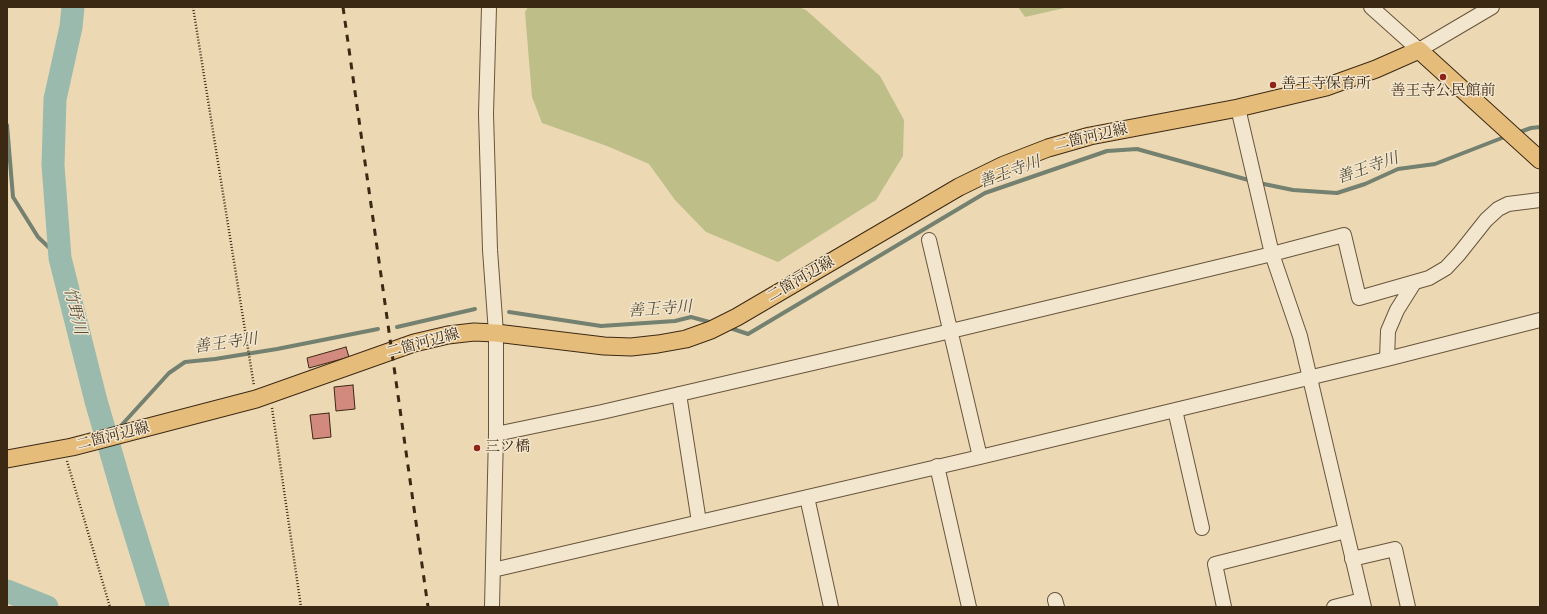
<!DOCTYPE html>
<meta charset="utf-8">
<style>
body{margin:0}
#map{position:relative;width:1547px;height:614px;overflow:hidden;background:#ecd9b4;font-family:Cardo,serif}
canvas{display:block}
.frame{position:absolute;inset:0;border:8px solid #3c2914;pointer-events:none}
</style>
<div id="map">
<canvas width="1547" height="614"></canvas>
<div class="frame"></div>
</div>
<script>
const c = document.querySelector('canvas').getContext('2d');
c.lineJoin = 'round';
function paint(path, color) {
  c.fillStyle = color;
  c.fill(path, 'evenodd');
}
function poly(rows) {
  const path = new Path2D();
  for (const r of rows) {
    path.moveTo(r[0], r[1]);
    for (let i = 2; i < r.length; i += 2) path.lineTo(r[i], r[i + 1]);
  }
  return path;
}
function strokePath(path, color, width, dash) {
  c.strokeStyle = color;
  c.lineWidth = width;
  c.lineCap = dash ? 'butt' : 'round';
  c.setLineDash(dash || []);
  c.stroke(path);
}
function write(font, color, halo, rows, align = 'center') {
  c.font = font + ' Cardo,"Noto Serif JP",serif';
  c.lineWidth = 3;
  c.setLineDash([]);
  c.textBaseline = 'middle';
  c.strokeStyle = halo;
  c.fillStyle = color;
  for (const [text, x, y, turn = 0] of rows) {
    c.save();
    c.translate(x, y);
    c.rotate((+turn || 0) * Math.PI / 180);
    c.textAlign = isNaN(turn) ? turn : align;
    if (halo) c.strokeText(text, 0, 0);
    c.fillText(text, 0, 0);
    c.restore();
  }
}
paint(poly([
 [528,7,799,7,806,10,880,76,904,120,903,156,876,200,778,262,706,232,675,200,649,164,607,146,542,123,532,97,525,12],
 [1018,7,1069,7,1025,17]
]), '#bebe89');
strokePath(poly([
 [7,125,13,197,38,237,60,258],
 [1517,133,1531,128,1540,127],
 [1259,183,1293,190,1337,193,1365,184,1398,169,1435,164,1507,136],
 [509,312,601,326,675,321,691,317,713,323],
 [397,327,475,309],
 [727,327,748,334,985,193,1107,151,1137,149,1252,181],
 [118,429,169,373,185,362,215,359,277,349,378,329]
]), '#748070', 4);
strokePath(poly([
 [73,7,71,27,55,99,53,165,60,258,96,401,126,504,158,607],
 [7,591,47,607]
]), '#99baad', 23);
const building = poly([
 [346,347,349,357,309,368,307,358,346,347],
 [353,385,355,409,336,411,334,387,353,385],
 [329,413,331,437,313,439,310,415,329,413]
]);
paint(building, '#d28a7f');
strokePath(building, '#3c2914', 1);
const minor = poly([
 [489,7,486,114,490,250,496,333,496,434,492,607],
 [1371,7,1419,50,1492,7],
 [1238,108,1272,254,1300,336,1364,607],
 [929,240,980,457],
 [1387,359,1388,331,1397,310,1414,283],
 [679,394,699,522],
 [1175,410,1202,528],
 [496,434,602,412,951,331,1272,254,1344,235,1359,298,1429,278,1446,268,1459,254,1486,220,1498,209,1508,204,1540,200],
 [937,466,969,607],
 [807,497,831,607],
 [1352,559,1395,549,1408,607],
 [493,570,980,457,1387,359,1540,320],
 [1055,600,1057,607],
 [1224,607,1215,564,1346,531],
 [1334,607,1362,600]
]);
const major = poly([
 [7,459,72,447,256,399,414,343,448,335,474,332,496,333,604,346,631,347,658,344,686,339,711,330,737,317,959,187,1004,165,1048,148,1090,136,1238,108,1326,87,1376,69,1419,50,1540,160]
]);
strokePath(minor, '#68553c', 16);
strokePath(major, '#3c2914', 19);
strokePath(poly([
 [193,7,254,386],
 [272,408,301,607],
 [67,461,110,607]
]), '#3c2914', 2.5, [1, 2]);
strokePath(minor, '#f3e6ce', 14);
strokePath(major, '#e6bc7a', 17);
strokePath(poly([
 [343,7,428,607]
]), '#3c2914', 3, [7, 7]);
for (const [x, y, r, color] of [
 [1443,77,4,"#8f2418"],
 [1273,85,4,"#8f2418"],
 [477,448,4,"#8f2418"]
]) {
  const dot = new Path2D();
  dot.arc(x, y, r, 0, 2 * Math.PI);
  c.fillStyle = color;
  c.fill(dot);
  strokePath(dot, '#f3e6ce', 1.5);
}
write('15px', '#3c2914', '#f3e6ce', [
 ["善王寺保育所",1281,85],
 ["善王寺公民館前",1443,92,"center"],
 ["三ツ橋",485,448]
], 'left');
write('15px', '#3c2914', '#f3e6ce', [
 ["二箇河辺線",1091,138,-13],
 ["二箇河辺線",801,280,-30],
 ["二箇河辺線",423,344,-15],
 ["二箇河辺線",113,437,-14]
]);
write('italic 16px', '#534d3a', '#f3e6ce', [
 ["善王寺川",1368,169,-19],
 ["善王寺川",1010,173,-20],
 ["善王寺川",660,310,-4],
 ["竹野川",74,311,76],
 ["善王寺川",226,344,-8]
]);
</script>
